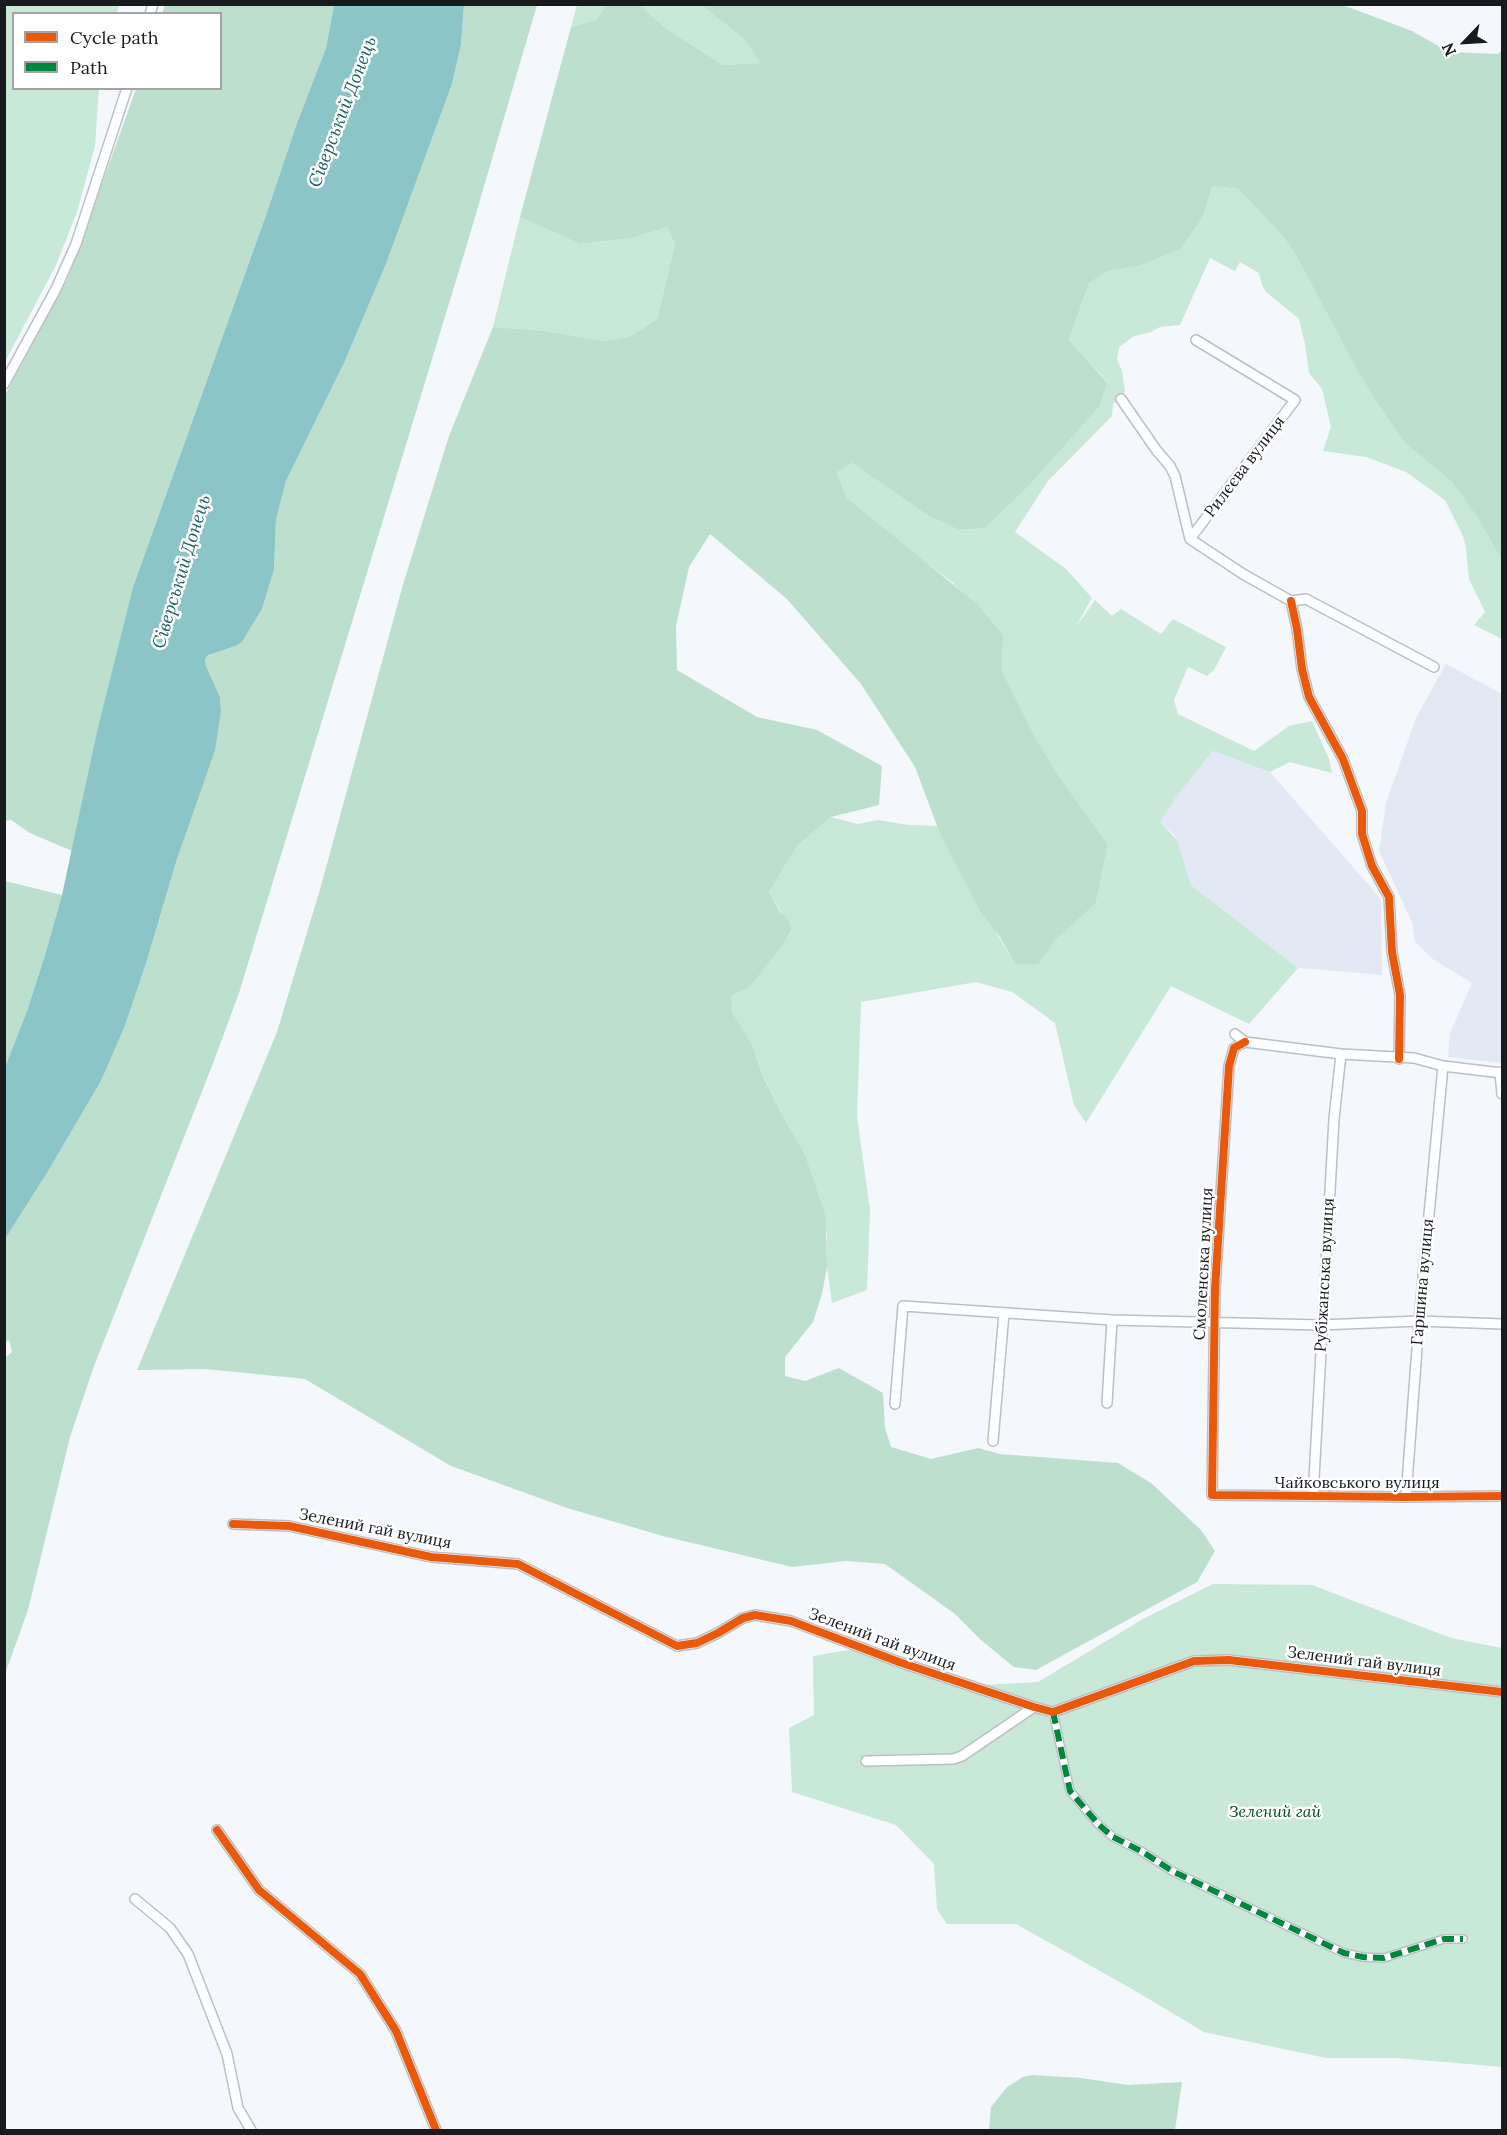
<!DOCTYPE html>
<meta charset="utf-8">
<style>
body{margin:0}
#map{position:relative;width:1507px;height:2135px;overflow:hidden;background:#f4f7fc;font-family:Lora,serif}
canvas{display:block}
.frame{position:absolute;inset:0;border:6px solid #181a1d;pointer-events:none}
.legend{position:absolute;left:12px;top:12px;width:210px;height:78px;box-sizing:border-box;background:#fff;border:2px solid #a3a3a5;margin:0;padding:8px 10px;list-style:none;font-size:18px;color:#181a1d}
.legend li{display:flex;align-items:center;gap:12px;height:30px}
.legend b{width:30px;border:2px solid #a3a3a5}
.north{position:absolute;left:1435px;top:12px;width:60px;height:60px;-webkit-text-stroke:4px #fff;paint-order:stroke;rotate:245deg;font-size:16px;font-weight:700;line-height:24px;text-align:center;color:#181a1d}
.north::after{content:'';display:block;margin:auto;width:21px;height:27px;background:#181a1d;clip-path:polygon(50% 0,100% 100%,50% 72%,0 100%)}
</style>
<div id="map">
<canvas width="1507" height="2135"></canvas>
<div class="frame"></div>
<ul class="legend">
<li><b style="height:8px;background:#e8590c"></b>Cycle path</li>
<li><b style="height:8px;background:#00873e"></b>Path</li>
</ul>
<div class="north">N</div>
</div>
<script>
const c = document.querySelector('canvas').getContext('2d');
c.lineJoin = 'round';
function paint(path, color) {
  c.fillStyle = color;
  c.fill(path, 'evenodd');
}
function poly(rows) {
  const path = new Path2D();
  for (const r of rows) {
    path.moveTo(r[0], r[1]);
    for (let i = 2; i < r.length; i += 2) path.lineTo(r[i], r[i + 1]);
  }
  return path;
}
function strokePath(path, color, width, dash) {
  c.strokeStyle = color;
  c.lineWidth = width;
  c.lineCap = dash ? 'butt' : 'round';
  c.setLineDash(dash || []);
  c.stroke(path);
}
function write(font, color, halo, rows, align = 'center') {
  c.font = font + ' Lora,serif';
  c.lineWidth = 5;
  c.setLineDash([]);
  c.textBaseline = 'middle';
  c.strokeStyle = halo;
  c.fillStyle = color;
  for (const [text, x, y, turn = 0] of rows) {
    c.save();
    c.translate(x, y);
    c.rotate((+turn || 0) * Math.PI / 180);
    c.textAlign = isNaN(turn) ? turn : align;
    if (halo) c.strokeText(text, 0, 0);
    c.fillText(text, 0, 0);
    c.restore();
  }
}
paint(poly([
 [1446,664,1502,694,1502,1063,1448,1057,1450,1033,1472,983,1434,960,1415,942,1412,922,1379,851,1386,803,1416,718],
 [1213,751,1270,772,1381,899,1382,975,1298,968,1191,885,1175,835,1159,822,1174,799]
]), '#e3e9f4');
paint(poly([
 [5,4,120,5,116,13,14,14,14,88,99,89,95,146,77,212,56,265,5,362],
 [577,5,606,5,597,19,571,27],
 [640,5,701,5,744,39,762,63,723,65,664,27],
 [1213,186,1238,189,1282,235,1296,255,1346,347,1406,444,1451,481,1478,518,1502,561,1502,639,1474,625,1485,612,1469,579,1466,548,1463,536,1445,500,1406,472,1366,457,1323,451,1331,427,1322,389,1309,373,1305,344,1299,319,1266,292,1262,285,1259,273,1240,262,1235,271,1210,258,1180,325,1160,327,1151,332,1134,336,1119,347,1117,359,1122,371,1125,392,1113,404,1112,416,1048,481,1015,532,1066,569,1092,598,1075,628,1095,600,1112,616,1121,609,1161,634,1173,619,1226,647,1214,670,1207,676,1188,667,1174,700,1178,714,1254,751,1289,726,1312,721,1329,759,1332,773,1290,762,1270,772,1213,751,1176,797,1160,822,1177,840,1191,885,1298,968,1249,1024,1171,986,1086,1123,1074,1105,1055,1023,1012,992,976,982,861,1002,857,1116,870,1210,867,1290,832,1303,827,1267,827,1234,804,1152,782,1115,764,1077,755,1052,732,1012,730,996,784,943,792,931,769,892,797,846,831,817,858,824,878,820,908,825,937,826,980,912,994,929,1015,964,1038,963,1052,942,1096,903,1108,845,1059,776,1035,737,1002,671,1003,635,951,581,921,559,847,498,837,472,852,463,927,515,959,530,985,528,1025,490,1100,406,1107,381,1069,340,1089,283,1106,272,1138,266,1202,218],
 [520,217,580,244,633,238,667,227,675,244,657,319,629,337,603,341,547,331,493,327],
 [1213,1584,1312,1585,1451,1638,1502,1648,1502,2067,1398,2058,1326,2058,1204,2032,1132,1989,1016,1924,947,1924,937,1909,934,1864,896,1825,792,1792,789,1728,814,1715,813,1656,855,1649,963,1686,1038,1682,1143,1619]
]), '#c8e8d8');
paint(poly([
 [165,5,334,5,326,48,297,123,265,218,133,587,97,731,72,851,30,833,11,820,5,821,4,397,68,278,136,89,220,88,220,14,162,13],
 [464,5,537,5,468,241,239,993,212,1066,94,1366,70,1437,28,1610,5,1674,4,1359,12,1352,9,1340,5,1342,5,1239,47,1173,101,1081,148,957,221,711,220,697,206,666,205,659,208,655,242,642,262,609,274,570,276,520,286,481,344,363,386,264,452,84,461,45],
 [1343,5,1412,31,1449,52,1497,54,1502,51,1502,561,1478,518,1451,481,1406,444,1375,399,1357,369,1296,255,1282,235,1238,189,1213,186,1202,218,1180,249,1138,266,1106,272,1089,283,1069,340,1107,382,1100,406,1025,490,985,528,959,530,927,515,852,463,837,472,847,498,977,604,1003,635,1002,671,1035,737,1059,776,1108,845,1096,903,1053,942,1038,964,1015,964,1000,937,980,912,939,831,915,767,861,684,787,599,710,534,689,567,676,626,677,670,757,717,817,730,882,766,879,805,831,817,797,846,769,892,780,912,788,920,792,930,784,943,750,986,731,996,732,1012,753,1047,764,1078,782,1115,804,1152,826,1218,827,1267,822,1294,813,1322,785,1357,785,1376,805,1381,839,1368,883,1393,885,1428,891,1447,931,1459,978,1448,1000,1454,1118,1463,1151,1483,1201,1530,1215,1551,1197,1582,1036,1670,1014,1667,981,1640,955,1614,885,1564,846,1561,792,1567,663,1536,567,1508,451,1466,305,1379,205,1369,137,1370,277,1032,321,886,402,588,449,436,493,327,547,331,603,341,629,337,657,319,675,244,667,227,633,238,580,244,520,217,571,27,597,19,606,5,640,5,664,27,723,65,761,63,744,39,701,5],
 [5,881,62,895,45,955,27,1011,5,1067],
 [1032,2075,1081,2078,1128,2085,1182,2082,1175,2130,989,2130,991,2107,1007,2087,1023,2077]
]), '#bddfce');
paint(poly([
 [334,5,464,5,461,45,452,84,386,264,344,363,286,481,276,520,274,570,262,609,242,642,235,646,208,655,205,659,206,666,220,697,221,711,215,750,177,859,148,957,125,1025,101,1081,47,1173,5,1239,5,1067,27,1011,45,955,62,895,97,731,133,587,265,218,297,123,326,48]
]), '#8bc5c8');
const pedestrian = poly([
 [1053,1712,1070,1791,1099,1825,1113,1837,1141,1851,1172,1871,1344,1953,1363,1957,1384,1958,1444,1939,1463,1939]
]);
const minor = poly([
 [150,14,153,4],
 [4,384,56,289,76,244,127,88],
 [1121,399,1157,451,1170,466,1175,476,1190,539,1243,574,1291,601,1306,599,1434,667],
 [1190,539,1295,400,1196,340],
 [1291,601,1297,629,1302,669,1309,697,1343,759,1362,811,1362,834,1372,866,1389,897,1392,952,1400,995,1399,1059],
 [1235,1034,1245,1042,1341,1054,1414,1058,1443,1066,1502,1073],
 [1245,1042,1234,1048,1229,1066,1215,1289,1212,1495,1406,1497,1502,1496],
 [1500,1072,1502,1094],
 [1107,1403,1112,1320],
 [895,1404,903,1306,1112,1320,1321,1325,1419,1321,1502,1324],
 [993,1441,1004,1313],
 [1313,1496,1334,1119,1341,1054],
 [1406,1497,1419,1321,1443,1066],
 [233,1524,289,1526,431,1557,518,1564,677,1646,697,1643,718,1633,743,1618,755,1615,791,1621,899,1662,1034,1707,1053,1712,1194,1661,1229,1660,1502,1692],
 [866,1761,953,1759,962,1756,1034,1707],
 [217,1830,259,1890,360,1974,396,2031,436,2130],
 [135,1899,170,1928,188,1954,227,2054,238,2108,251,2130]
]);
strokePath(pedestrian, '#bcbfc3', 10);
strokePath(minor, '#bcbfc3', 12);
strokePath(pedestrian, '#fdfeff', 7);
strokePath(minor, '#fdfeff', 9);
strokePath(poly([
 [1053,1712,1070,1791,1099,1825,1113,1837,1141,1851,1172,1871,1344,1953,1363,1957,1384,1958,1444,1939,1463,1939]
]), '#00873e', 6, [12, 6]);
strokePath(poly([
 [1291,601,1297,629,1302,669,1309,697,1343,759,1362,811,1362,834,1372,866,1389,897,1392,952,1400,995,1399,1059],
 [1245,1042,1234,1048,1229,1066,1215,1289,1212,1495,1406,1497,1502,1496],
 [233,1524,289,1526,431,1557,518,1564,677,1646,697,1643,718,1633,743,1618,755,1615,791,1621,899,1662,1034,1707,1053,1712,1194,1661,1229,1660,1502,1692],
 [217,1830,259,1890,360,1974,396,2031,436,2130]
]), '#e8590c', 8);
write('16px', '#181a1d', '#fff', [
 ["Рилєєва вулиця",1245,467,-53],
 ["Смоленська вулиця",1204,1264,-87],
 ["Рубіжанська вулиця",1325,1275,-87],
 ["Гаршина вулиця",1423,1282,-85],
 ["Чайковського вулиця",1357,1483],
 ["Зелений гай вулиця",375,1529,11],
 ["Зелений гай вулиця",882,1640,20],
 ["Зелений гай вулиця",1364,1662,7]
]);
write('italic 16px', '#004c2c', '#fff', [
 ["Зелений гай",1275,1812]
]);
write('italic 18px', '#1e6264', '#fff', [
 ["Сіверський Донець",343,112,-69],
 ["Сіверський Донець",182,572,-73]
]);
</script>
